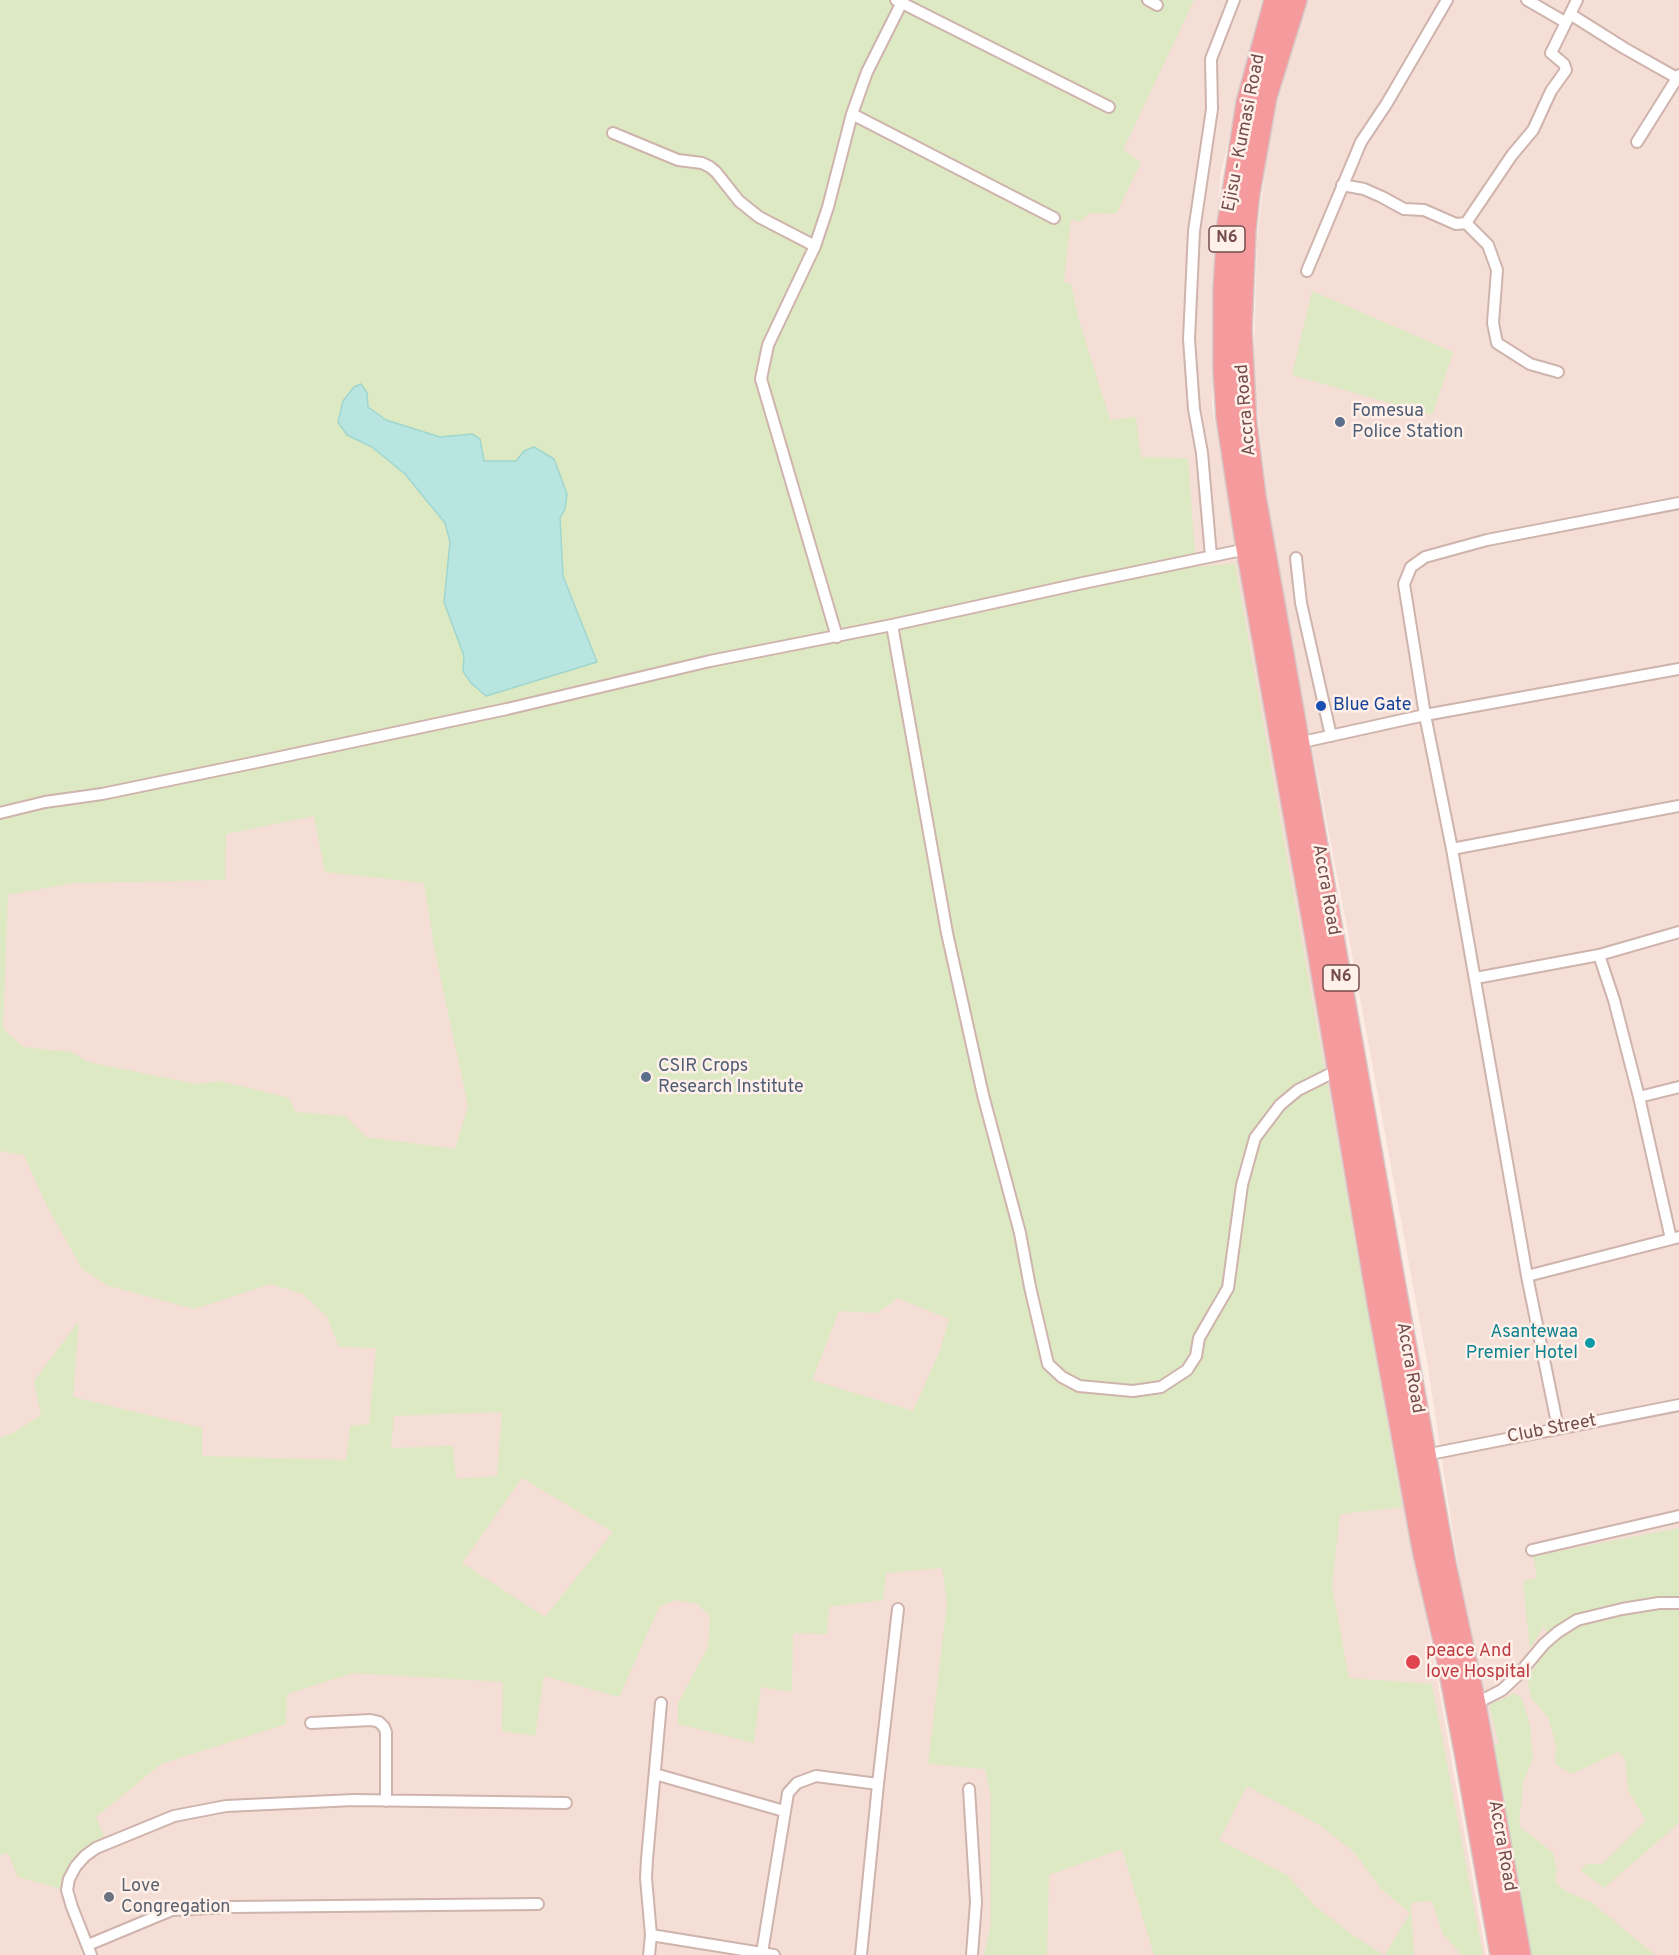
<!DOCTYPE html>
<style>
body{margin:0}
canvas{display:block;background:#fcece4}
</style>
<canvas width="1679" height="1955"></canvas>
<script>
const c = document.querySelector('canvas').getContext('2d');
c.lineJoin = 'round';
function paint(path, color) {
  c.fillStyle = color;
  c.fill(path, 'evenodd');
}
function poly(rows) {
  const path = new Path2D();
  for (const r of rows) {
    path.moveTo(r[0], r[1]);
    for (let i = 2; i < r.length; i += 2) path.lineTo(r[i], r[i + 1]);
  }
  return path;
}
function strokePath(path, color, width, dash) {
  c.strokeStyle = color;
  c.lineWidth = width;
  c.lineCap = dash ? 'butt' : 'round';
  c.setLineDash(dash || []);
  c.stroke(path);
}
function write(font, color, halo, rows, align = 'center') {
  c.font = font + ' Overpass,sans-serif';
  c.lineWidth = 5;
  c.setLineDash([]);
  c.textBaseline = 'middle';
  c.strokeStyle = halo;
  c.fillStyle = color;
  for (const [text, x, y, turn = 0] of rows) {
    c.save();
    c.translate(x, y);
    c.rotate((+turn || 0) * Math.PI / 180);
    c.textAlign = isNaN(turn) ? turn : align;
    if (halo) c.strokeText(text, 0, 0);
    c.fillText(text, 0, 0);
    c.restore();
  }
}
paint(poly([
 [0,0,1262,0,1220,177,1212,406,1486,1955,0,1955],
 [1305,0,1679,0,1679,1955,1524,1955,1485,1745,1428,1367,1347,927,1272,539,1260,434,1254,366,1257,238,1273,108]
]), '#f5ded5');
paint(poly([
 [0,0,1194,0,1123,150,1141,162,1116,214,1090,213,1080,222,1071,219,1064,282,1071,284,1079,320,1110,420,1136,417,1141,457,1188,458,1196,567,1235,563,1402,1507,1340,1514,1332,1586,1349,1678,1432,1684,1483,1955,1462,1955,1443,1934,1432,1901,1411,1903,1414,1955,1385,1955,1410,1913,1381,1889,1354,1852,1321,1826,1247,1786,1219,1840,1287,1875,1315,1906,1351,1934,1384,1955,1154,1955,1122,1849,1049,1875,1047,1955,984,1955,991,1924,991,1797,985,1769,928,1764,947,1603,942,1568,886,1573,883,1600,829,1607,827,1634,793,1633,792,1692,761,1687,754,1743,678,1724,678,1703,708,1647,710,1616,697,1604,675,1600,659,1607,619,1697,544,1676,535,1736,502,1731,503,1682,353,1673,287,1694,286,1724,161,1764,96,1817,104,1836,72,1863,61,1889,18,1877,8,1853,0,1855,0,1438,13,1433,41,1415,34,1381,79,1321,73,1397,202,1428,202,1456,346,1460,350,1426,369,1424,376,1348,339,1347,327,1317,303,1294,271,1284,194,1309,109,1286,82,1269,46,1204,24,1155,0,1151],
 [367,393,368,407,386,420,440,437,472,434,480,439,484,461,516,461,524,451,565,509,560,518,563,576,579,614,463,671,464,656,444,602,450,542,445,523,405,474,372,447,347,435],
 [314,816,325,872,424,883,434,947,468,1106,455,1149,366,1137,345,1116,296,1112,289,1098,220,1081,196,1084,88,1062,71,1052,23,1047,3,1029,8,895,73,883,225,880,226,834],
 [897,1298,949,1319,940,1351,913,1411,812,1380,839,1311,876,1313,891,1304],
 [502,1412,497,1476,456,1479,453,1446,391,1448,394,1416],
 [522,1478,613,1532,545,1617,462,1563],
 [1312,291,1453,352,1432,415,1292,375],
 [1679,1528,1679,1823,1604,1888,1581,1871,1586,1864,1602,1864,1646,1821,1628,1790,1625,1759,1618,1752,1572,1774,1555,1764,1556,1745,1548,1717,1531,1698,1527,1677,1550,1647,1544,1625,1530,1649,1523,1581,1537,1578,1533,1556],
 [1515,1693,1522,1699,1530,1725,1533,1758,1523,1783,1519,1826,1553,1853,1557,1871,1555,1882,1567,1892,1591,1902,1655,1955,1524,1955,1487,1748,1499,1744,1489,1705]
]), '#dde9c2');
const water = poly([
 [361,384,367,393,368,407,386,420,440,437,472,434,480,439,484,461,516,461,524,451,534,447,554,459,567,494,565,509,560,518,563,576,597,662,486,696,471,683,463,671,464,656,444,602,450,542,445,523,405,474,372,447,347,435,338,422,343,401,354,387,361,384]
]);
paint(water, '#b8e5df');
strokePath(water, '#9fd7d0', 1.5);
const street = poly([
 [896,0,1109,107],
 [1148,0,1157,5],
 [1527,0,1565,22],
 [1570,14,1624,48,1677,78],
 [852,114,1054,218],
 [613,133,678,160,702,163,710,167,716,172,739,201,759,217,815,246],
 [1637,142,1679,75],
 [1342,185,1364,189,1382,197,1404,209,1424,210,1456,224,1466,223,1512,155,1533,130,1551,91,1566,70,1564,64,1551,53,1577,0],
 [1466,223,1488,245,1497,270,1493,323,1497,343,1530,364,1558,372],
 [1307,271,1361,142,1387,103,1447,0],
 [1211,556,1202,453,1194,409,1189,339,1194,231,1212,109,1211,59,1234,0],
 [1296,558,1301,603,1331,736],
 [892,625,947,933,983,1095,1020,1233,1030,1287,1048,1364,1062,1377,1079,1386,1133,1391,1161,1387,1187,1370,1196,1356,1199,1338,1228,1288,1242,1185,1255,1138,1280,1105,1298,1090,1338,1070],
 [837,637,761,379,768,345,815,246,828,207,852,114,867,72,903,0],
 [1298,743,1425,715,1679,669],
 [0,813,45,802,102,794,262,761,507,709,710,661,892,625,1083,583,1247,549],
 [1452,849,1679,806],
 [1599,955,1614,1000,1639,1097,1671,1239],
 [1476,978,1599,955,1679,932],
 [1639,1097,1679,1087],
 [1527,1276,1679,1237],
 [1558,1428,1527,1276,1452,849,1425,715,1404,584,1411,567,1425,557,1487,540,1679,503],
 [1425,1455,1679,1405],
 [1532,1550,1679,1516],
 [1475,1704,1502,1690,1518,1675,1544,1644,1558,1632,1577,1620,1622,1609,1659,1603,1679,1603],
 [311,1723,371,1720,379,1722,384,1727,386,1732,386,1801],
 [655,1774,784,1811],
 [969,1789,976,1902,972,1955],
 [651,1935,774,1955],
 [88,1945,172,1910,230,1907,538,1904],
 [762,1953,788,1793,797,1783,816,1776,878,1784],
 [91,1955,72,1907,67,1890,69,1879,76,1866,85,1856,96,1848,174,1816,226,1806,354,1800,566,1803],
 [649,1955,651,1935,646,1878,647,1859,661,1703],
 [861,1955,878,1784,898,1609]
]);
const highway = poly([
 [1275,0,1247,103,1228,224,1224,289,1224,370,1227,418,1247,549,1317,944,1378,1303,1424,1554,1444,1641,1466,1757,1501,1955],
 [1296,0,1266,97,1249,193,1245,230,1241,330,1246,424,1255,496,1402,1326,1445,1564,1475,1704,1520,1955]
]);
strokePath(street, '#cfb3ad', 14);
strokePath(highway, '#d5cac9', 24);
strokePath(street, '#fff', 10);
strokePath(highway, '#f59b9d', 21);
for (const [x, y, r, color] of [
 [1340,422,6,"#5c6f8a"],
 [1321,706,6,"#1a4fb4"],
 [646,1077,6,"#5c6f8a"],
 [1590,1343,6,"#0f9aa8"],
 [1413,1662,8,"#e0444e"],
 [109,1897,6,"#6b7280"]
]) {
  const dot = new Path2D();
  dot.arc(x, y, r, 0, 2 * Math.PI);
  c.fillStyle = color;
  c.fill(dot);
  strokePath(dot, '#fff0ea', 2);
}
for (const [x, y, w] of [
 [1227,239,36],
 [1341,978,36]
]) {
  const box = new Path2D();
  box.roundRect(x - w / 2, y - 13, w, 26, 4.5);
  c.fillStyle = '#fff0ea';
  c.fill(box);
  strokePath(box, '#744d4a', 1.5);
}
write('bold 16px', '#744d4a', null, [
 ["N6",1227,239],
 ["N6",1341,978]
]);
write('18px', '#744d4a', '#fff0ea', [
 ["Ejisu - Kumasi Road",1245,133,-79],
 ["Accra Road",1247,410,-95],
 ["Accra Road",1325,890,80],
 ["Accra Road",1409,1368,80],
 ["Club Street",1552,1430,-11],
 ["Accra Road",1501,1846,80]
]);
write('18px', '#4e5e75', '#fff0ea', [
 ["Fomesua",1352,412],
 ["Police Station",1352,433],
 ["CSIR Crops",658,1067],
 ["Research Institute",658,1088]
], 'left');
write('18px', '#164399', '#fff0ea', [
 ["Blue Gate",1333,706]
], 'left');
write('18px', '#0d838f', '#fff0ea', [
 ["Asantewaa",1578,1333],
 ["Premier Hotel",1578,1354]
], 'right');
write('18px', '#be3a42', '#fff0ea', [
 ["peace And",1426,1652],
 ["love Hospital",1426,1673]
], 'left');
write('18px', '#5b616d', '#fff0ea', [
 ["Love",121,1887],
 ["Congregation",121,1908]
], 'left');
</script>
